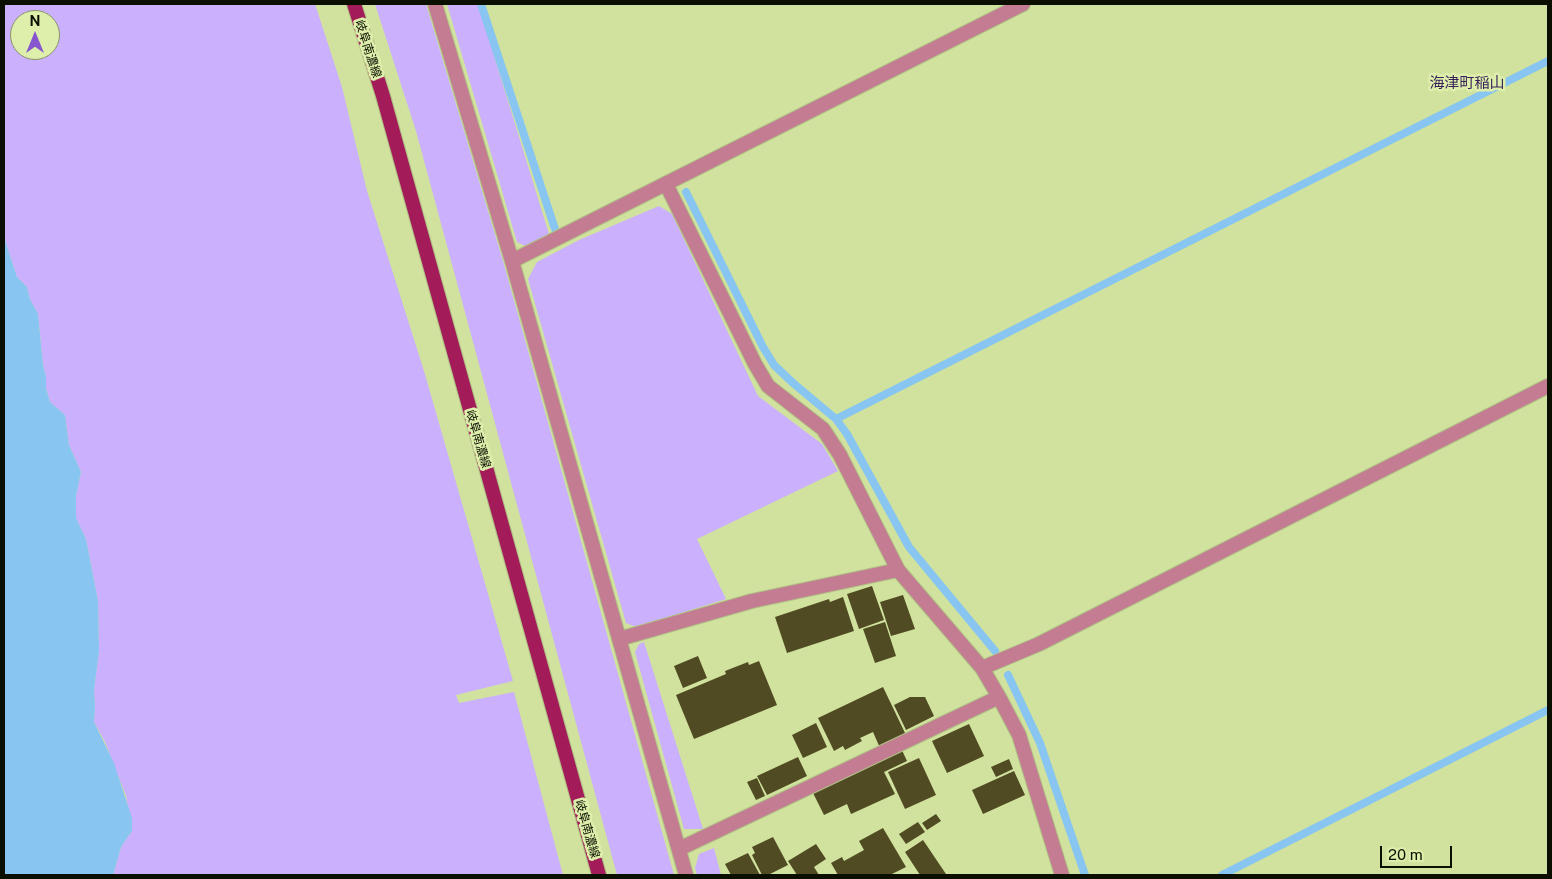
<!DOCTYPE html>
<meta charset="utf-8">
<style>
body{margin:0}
#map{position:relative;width:1552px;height:879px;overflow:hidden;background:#d0e29e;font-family:"Public Sans",sans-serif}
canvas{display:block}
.frame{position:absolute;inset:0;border:5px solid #0b0f00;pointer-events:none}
.north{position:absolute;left:10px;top:10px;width:50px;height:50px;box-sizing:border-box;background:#ddefab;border:1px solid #899567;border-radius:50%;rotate:0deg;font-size:14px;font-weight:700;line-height:20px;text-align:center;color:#0b0f00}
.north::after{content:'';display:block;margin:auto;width:18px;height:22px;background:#8755cd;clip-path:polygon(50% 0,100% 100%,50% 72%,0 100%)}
.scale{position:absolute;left:1380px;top:846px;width:72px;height:22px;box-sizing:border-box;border:2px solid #0b0f00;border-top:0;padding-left:6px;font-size:15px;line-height:18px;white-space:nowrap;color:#0b0f00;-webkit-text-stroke:4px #ddefab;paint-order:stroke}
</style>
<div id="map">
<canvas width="1552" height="879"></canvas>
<div class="frame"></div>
<div class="north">N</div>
<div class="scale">20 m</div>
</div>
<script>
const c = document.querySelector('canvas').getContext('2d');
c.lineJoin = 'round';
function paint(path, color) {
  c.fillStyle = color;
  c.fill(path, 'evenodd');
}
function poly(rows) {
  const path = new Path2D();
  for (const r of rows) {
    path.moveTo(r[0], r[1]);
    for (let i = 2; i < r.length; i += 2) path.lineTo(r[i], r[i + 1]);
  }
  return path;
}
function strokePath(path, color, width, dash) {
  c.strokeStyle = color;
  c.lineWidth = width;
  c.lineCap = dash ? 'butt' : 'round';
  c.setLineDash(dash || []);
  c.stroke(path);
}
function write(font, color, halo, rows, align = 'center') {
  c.font = font + ' "Public Sans","Noto Sans JP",sans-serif';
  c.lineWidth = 5;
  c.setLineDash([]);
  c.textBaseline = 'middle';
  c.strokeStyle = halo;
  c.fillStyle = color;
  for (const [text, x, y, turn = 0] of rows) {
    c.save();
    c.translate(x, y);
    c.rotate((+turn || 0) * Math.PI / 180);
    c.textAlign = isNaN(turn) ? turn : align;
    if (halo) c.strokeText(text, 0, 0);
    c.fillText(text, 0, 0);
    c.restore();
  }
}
paint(poly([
 [4,4,315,4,342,87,367,191,424,371,513,681,456,695,459,703,514,692,563,875,113,875,121,847,132,831,126,796,105,742,94,722,95,706,94,690,99,651,98,601,86,539,76,518,76,496,81,472,69,445,65,415,50,402,46,388,46,377,43,365,38,314,30,299,27,287,17,277,4,237],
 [20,20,50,20,50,50,20,50],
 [375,4,426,4,503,261,674,875,617,875,416,131],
 [447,4,478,4,549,234,525,246,517,242],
 [659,206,672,214,758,396,822,444,838,471,697,539,726,599,636,627,626,623,528,279,537,262,579,240],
 [644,642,703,829,684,829,635,652,639,644],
 [714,848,721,875,697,875,695,868,699,854]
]), '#cbb0fd');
paint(poly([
 [4,237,17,277,27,287,30,299,38,314,43,365,46,377,46,388,50,402,65,415,69,445,81,472,76,496,76,518,86,539,98,601,99,651,94,690,95,706,94,722,114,763,132,818,132,831,121,847,113,875,4,875]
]), '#88c5f0');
strokePath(poly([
 [481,4,555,229],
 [686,192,763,347,774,365,793,383,836,419,847,434,909,547,995,651],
 [836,419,1548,61],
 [1008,675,1040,743,1085,875],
 [1222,875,1548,710]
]), '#88c5f0', 8);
paint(poly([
 [872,586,884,620,859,629,847,594],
 [903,595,915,629,891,636,880,602],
 [843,597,854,631,787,653,775,617,829,599,830,602],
 [885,622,896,656,875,663,863,629],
 [698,656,707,678,683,688,674,666],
 [759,661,777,705,694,739,676,695,726,674,725,671,748,662,749,665],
 [883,687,906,735,880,748,873,732,860,738,862,741,845,750,843,746,834,751,818,718],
 [910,697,925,697,934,716,906,730,894,705],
 [816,723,827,747,803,758,792,735],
 [969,724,984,756,947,773,932,741],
 [901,748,907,761,884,772,895,794,851,814,847,804,824,815,813,793,860,771,858,767],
 [798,757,807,776,767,795,757,776],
 [919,758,936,795,905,809,888,772],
 [1009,759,1013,769,996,777,991,767],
 [1014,771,1025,795,983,814,972,790],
 [757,778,765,796,756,800,747,782],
 [936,814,941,821,927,830,922,823],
 [918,822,925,832,906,844,899,834],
 [883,828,906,867,890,875,838,875,831,863,842,857,844,861,864,850,859,841],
 [773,837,788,865,768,875,762,875,752,855,755,853,752,847],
 [923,840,946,874,944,875,920,875,905,852],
 [816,844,826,859,814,867,819,875,797,875,788,861],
 [748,853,760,875,731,875,725,864]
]), '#514b23');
const minor = poly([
 [435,4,512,261,686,875],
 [666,184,755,364,768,386,823,429,840,455,898,570,982,668],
 [512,261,1023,4],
 [619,639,752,601,898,570],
 [679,849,999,697],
 [1062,875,1019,735,999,697,982,668,1039,644,1548,386]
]);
const primary = poly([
 [354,4,383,96,599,875]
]);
strokePath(minor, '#b0c085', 16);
strokePath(primary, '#b0c085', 16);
strokePath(minor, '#c37c92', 14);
strokePath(primary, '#a31c59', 14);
write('12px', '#0b0f00', '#ddefab', [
 ["岐阜南濃線",368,49,72],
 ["岐阜南濃線",478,439,74],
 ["岐阜南濃線",587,829,74]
]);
write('15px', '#371f59', '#ddefab', [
 ["海津町稲山",1467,83]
]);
</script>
